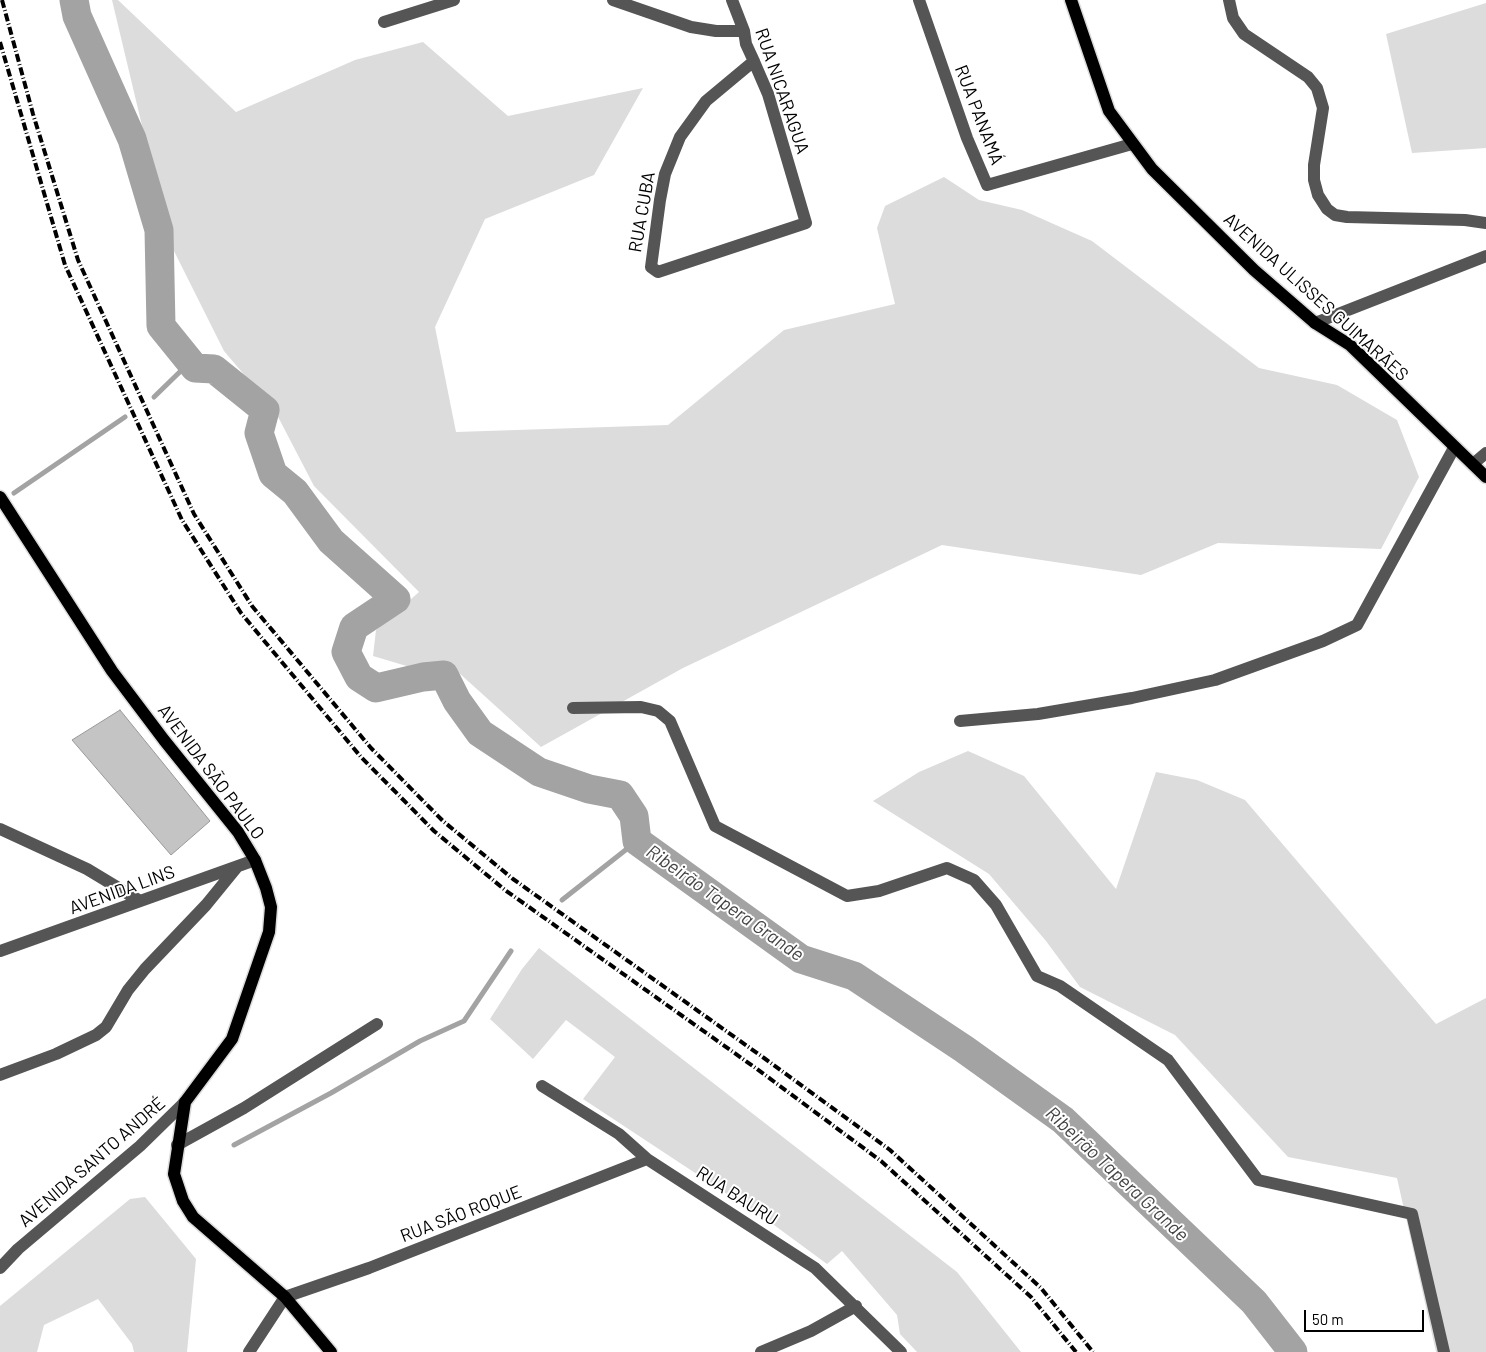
<!DOCTYPE html>
<meta charset="utf-8">
<style>
body{margin:0}
#map{position:relative;width:1486px;height:1352px;overflow:hidden;background:#fff;font-family:Barlow,sans-serif}
canvas{display:block}
.scale{position:absolute;left:1304px;top:1310px;width:120px;height:22px;box-sizing:border-box;border:2px solid #000;border-top:0;padding-left:6px;font-size:15px;line-height:18px;white-space:nowrap;color:#000;-webkit-text-stroke:4px #fff;paint-order:stroke}
</style>
<div id="map">
<canvas width="1486" height="1352"></canvas>
<div class="scale">50 m</div>
</div>
<script>
const c = document.querySelector('canvas').getContext('2d');
c.lineJoin = 'round';
function paint(path, color) {
  c.fillStyle = color;
  c.fill(path, 'evenodd');
}
function poly(rows) {
  const path = new Path2D();
  for (const r of rows) {
    path.moveTo(r[0], r[1]);
    for (let i = 2; i < r.length; i += 2) path.lineTo(r[i], r[i + 1]);
  }
  return path;
}
function strokePath(path, color, width, dash) {
  c.strokeStyle = color;
  c.lineWidth = width;
  c.lineCap = dash ? 'butt' : 'round';
  c.setLineDash(dash || []);
  c.stroke(path);
}
function write(font, color, halo, rows, align = 'center') {
  c.font = font + ' Barlow,sans-serif';
  c.lineWidth = 4;
  c.setLineDash([]);
  c.textBaseline = 'middle';
  c.strokeStyle = halo;
  c.fillStyle = color;
  for (const [text, x, y, turn = 0] of rows) {
    c.save();
    c.translate(x, y);
    c.rotate((+turn || 0) * Math.PI / 180);
    c.textAlign = isNaN(turn) ? turn : align;
    if (halo) c.strokeText(text, 0, 0);
    c.fillText(text, 0, 0);
    c.restore();
  }
}
paint(poly([
 [112,0,118,0,236,112,355,60,423,42,508,116,643,88,594,175,485,219,435,327,456,432,668,425,784,330,895,304,877,228,885,206,944,177,979,200,1022,210,1092,241,1259,368,1337,385,1397,420,1419,477,1381,549,1218,543,1141,575,942,545,683,668,541,747,448,663,420,670,373,656,376,630,419,592,314,486,275,411,224,351,170,243],
 [1486,3,1486,148,1412,153,1386,34],
 [968,751,1024,776,1116,889,1156,772,1197,780,1245,800,1436,1024,1486,998,1486,1352,1436,1352,1397,1178,1288,1157,1175,1035,1080,987,1046,941,989,874,873,801,919,772],
 [539,948,957,1272,1021,1352,917,1352,900,1334,897,1315,842,1251,827,1264,774,1225,583,1099,615,1057,566,1020,533,1059,490,1019,522,969],
 [145,1197,196,1259,187,1352,134,1352,132,1344,98,1299,44,1325,37,1352,0,1352,0,1306,130,1199]
]), '#dcdcdc');
strokePath(poly([
 [154,397,190,362],
 [14,493,125,417],
 [562,900,637,841],
 [234,1145,331,1093,420,1041,464,1021,511,951]
]), '#a3a3a3', 5);
strokePath(poly([
 [74,0,77,16,132,139,159,230,161,326,195,368,214,369,265,410,259,433,273,474,295,492,331,541,396,599,354,627,346,652,359,677,376,688,423,677,444,675,457,701,480,733,539,772,589,789,620,795,634,816,637,841,801,959,854,976,964,1049,1063,1120,1254,1302,1293,1352]
]), '#a3a3a3', 29);
const building = poly([
 [120,710,210,821,171,855,72,740,120,710]
]);
paint(building, '#c4c4c4');
strokePath(building, '#999', 1);
const major = poly([
 [1071,0,1109,111,1152,169,1254,270,1315,323,1350,345,1486,477],
 [0,497,112,671,164,740,238,832,255,860,266,888,271,907,269,932,232,1039,185,1102,174,1174,183,1201,193,1217,285,1297,331,1352]
]);
strokePath(major, '#dbdbdb', 15);
strokePath(poly([
 [613,0,691,27,716,31,744,31],
 [732,0,744,31,746,44,752,57,768,94,806,223,658,272,651,267,660,200,665,174,680,137,706,101,754,61],
 [919,0,967,138,987,185,1132,144],
 [1229,0,1233,18,1244,34,1308,77,1317,88,1323,108,1314,165,1314,180,1318,195,1327,209,1335,215,1347,217,1465,220,1486,223],
 [384,22,454,0],
 [1315,323,1486,256],
 [1473,464,1486,453],
 [573,708,641,707,658,711,670,721,715,826,847,896,879,891,947,868,974,880,996,905,1037,976,1060,986,1168,1060,1258,1180,1412,1214,1444,1352],
 [960,721,1038,714,1132,698,1215,680,1323,641,1357,625,1454,448],
 [0,829,87,869,140,901],
 [0,951,255,860],
 [0,1075,56,1054,96,1035,106,1027,128,990,145,969,206,905,237,867],
 [542,1086,619,1134,647,1159,815,1268,901,1352],
 [177,1145,244,1108,377,1024],
 [0,1268,18,1249,140,1146,185,1102],
 [249,1352,285,1297,369,1268,647,1159],
 [761,1352,811,1331,856,1306]
]), '#555', 12);
strokePath(major, '#000', 12);
strokePath(poly([
 [2,0,33,114,78,260,194,514,252,606,371,748,443,821,513,879,764,1058,890,1150,1041,1288,1093,1352],
 [0,42,65,265,182,520,241,613,361,757,434,831,505,890,757,1069,881,1161,1031,1297,1076,1352]
]), '#000', 4, [8, 2.5, 1, 2.5]);
write('18px', '#000', '#fff', [
 ["RUA NICARAGUA",782,91,71],
 ["RUA PANAMÁ",979,115,69],
 ["RUA CUBA",642,212,-80],
 ["AVENIDA ULISSES GUIMARÃES",1316,297,42],
 ["AVENIDA SÃO PAULO",211,772,53],
 ["AVENIDA LINS",122,890,-20],
 ["AVENIDA SANTO ANDRÉ",92,1162,-41],
 ["RUA BAURU",737,1196,33],
 ["RUA SÃO ROQUE",461,1214,-21]
]);
write('italic 19px', '#444', '#fff', [
 ["Ribeirão Tapera Grande",725,903,35],
 ["Ribeirão Tapera Grande",1117,1174,43]
]);
</script>
